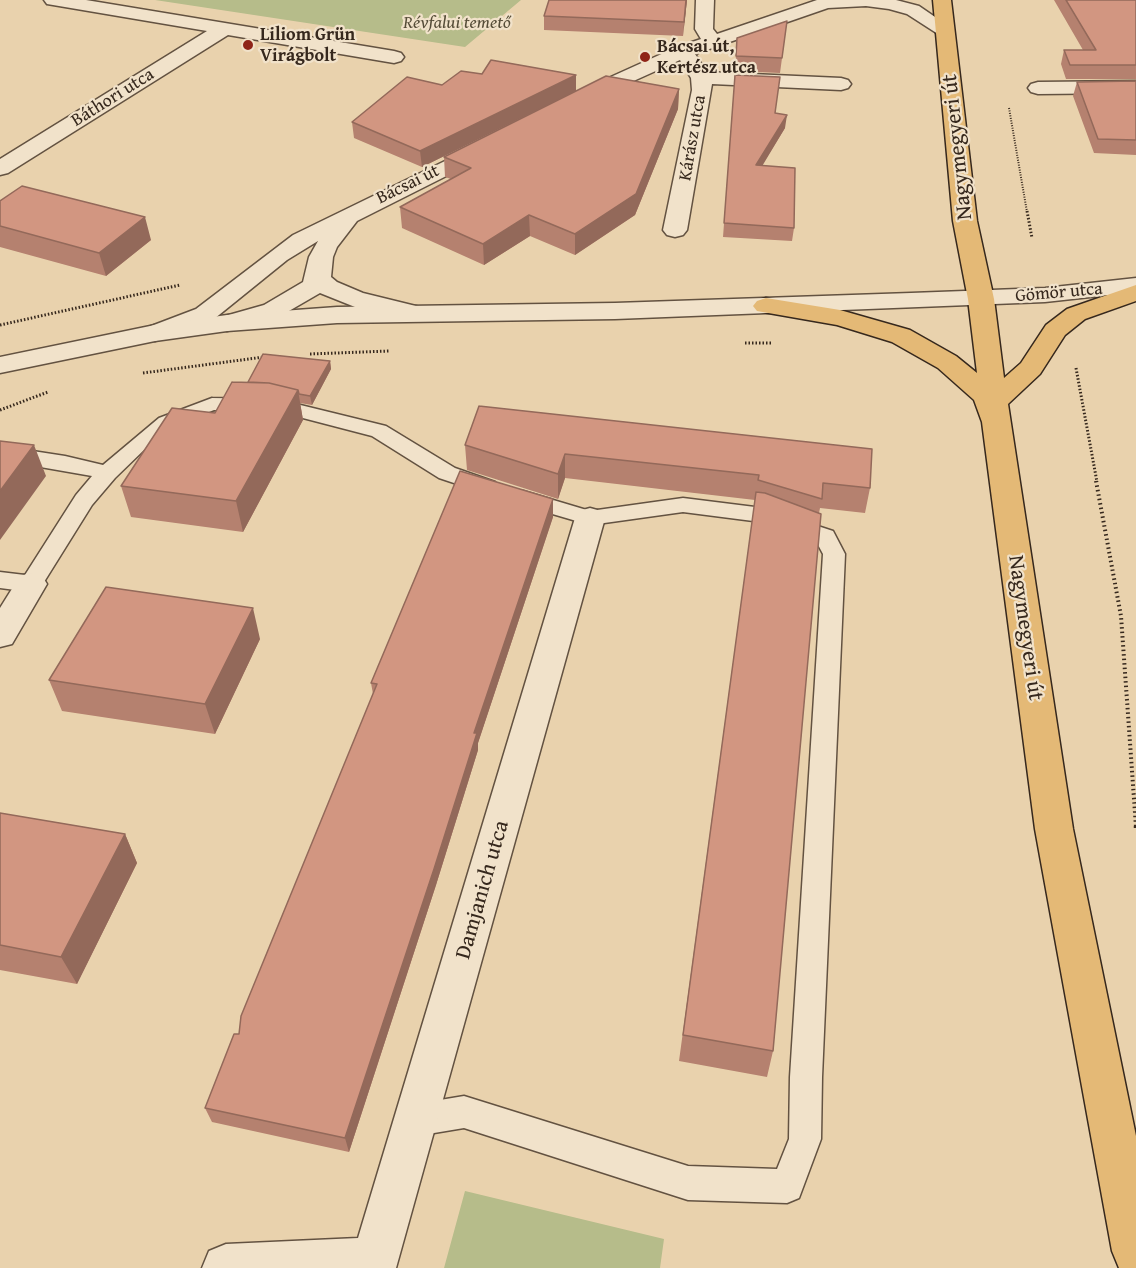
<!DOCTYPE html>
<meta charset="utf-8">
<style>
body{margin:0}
canvas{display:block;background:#e9d2ad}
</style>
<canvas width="1136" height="1268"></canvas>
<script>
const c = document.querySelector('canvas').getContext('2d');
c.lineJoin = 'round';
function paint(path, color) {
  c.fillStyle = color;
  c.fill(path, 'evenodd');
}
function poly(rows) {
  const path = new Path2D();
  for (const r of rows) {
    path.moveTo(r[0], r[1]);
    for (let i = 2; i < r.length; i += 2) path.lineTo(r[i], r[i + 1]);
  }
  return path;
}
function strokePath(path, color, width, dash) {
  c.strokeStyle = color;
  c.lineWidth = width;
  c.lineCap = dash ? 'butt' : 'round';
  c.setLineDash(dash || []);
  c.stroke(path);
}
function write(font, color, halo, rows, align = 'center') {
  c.font = font + ' "Gentium Book Plus",serif';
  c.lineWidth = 4.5;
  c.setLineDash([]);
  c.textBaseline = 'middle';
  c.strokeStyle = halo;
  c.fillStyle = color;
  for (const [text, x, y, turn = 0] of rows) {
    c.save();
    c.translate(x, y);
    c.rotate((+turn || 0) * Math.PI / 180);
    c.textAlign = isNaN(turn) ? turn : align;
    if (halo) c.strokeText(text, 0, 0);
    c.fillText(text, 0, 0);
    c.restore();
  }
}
paint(poly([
 [155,0,521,0,465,47],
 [465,1191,664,1239,660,1268,444,1268]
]), '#b6bc8a');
const service = poly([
 [212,398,276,399,386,426,455,468,495,482,498,487,495,492,487,494,439,478,372,436,276,411,214,410,173,426,147,447,115,478,92,505,39,590,31,592,0,588,0,572,25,575,76,495,92,476,0,460,0,446,65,456,103,465,159,418,212,398],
 [523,491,590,511,683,498,763,508,833,531,845,554,822,1077,821,1139,799,1198,787,1203,688,1200,464,1128,416,1136,405,1131,400,1120,405,1109,416,1104,464,1096,688,1166,777,1169,789,1139,790,1077,823,554,816,541,761,522,683,512,590,525,515,503,512,498,515,493,523,491]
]);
const minor = poly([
 [44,0,86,0,394,51,401,53,404,57,401,61,394,63,228,35,8,173,0,175,0,159,207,31,53,5,47,4,44,0],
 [696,0,714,0,713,29,717,34,817,0,896,0,919,6,954,30,952,34,938,34,907,14,889,9,866,6,828,8,695,54,707,72,841,78,848,80,851,84,848,88,841,90,712,84,687,230,683,235,675,237,667,235,663,230,692,90,691,78,680,60,587,102,573,102,570,98,573,94,677,47,701,39,695,29,696,0],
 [1136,81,1136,93,1038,94,1031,92,1028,88,1031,84,1038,82,1136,81],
 [484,142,492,143,495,148,492,153,357,221,337,247,333,257,331,277,337,282,363,293,424,308,428,313,424,318,415,321,355,307,320,293,282,315,227,331,218,328,214,323,218,318,264,305,303,282,309,257,318,241,287,260,214,319,155,341,146,338,142,333,146,328,196,309,293,235,484,142],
 [590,508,601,511,605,518,396,1268,202,1268,209,1251,226,1244,358,1238,575,518,579,511,590,508],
 [31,573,42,576,47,584,12,644,0,647,0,608,20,576,31,573]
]);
const tertiary = poly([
 [1136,278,1136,292,1045,302,615,319,337,323,227,331,155,341,0,373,0,357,155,325,227,315,337,307,615,303,911,293,1045,288,1136,278]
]);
const primary = poly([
 [933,0,951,0,977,221,994,299,1004,378,1021,363,1046,325,1067,309,1136,285,1136,301,1085,319,1065,335,1040,374,1008,404,1073,829,1136,1136,1136,1268,1119,1268,1112,1251,1035,829,982,422,974,400,938,368,892,342,837,325,757,311,753,306,757,301,766,298,840,310,910,330,956,356,977,373,968,299,953,221,933,0]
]);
strokePath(service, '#635241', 3);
strokePath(minor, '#635241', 3);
strokePath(tertiary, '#635241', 3);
strokePath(primary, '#36281d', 3);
strokePath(poly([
 [1009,108,1027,212]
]), '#36281d', 2, [1, 1.5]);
strokePath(poly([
 [1027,211,1032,238],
 [0,325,180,285],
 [745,343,773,343],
 [310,354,389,351],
 [1076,368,1097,482],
 [143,373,264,357],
 [0,410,48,392]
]), '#36281d', 3, [1.5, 2]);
strokePath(poly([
 [1096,481,1121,616,1136,827]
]), '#36281d', 4, [1.5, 3]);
strokePath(poly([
 [1136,826,1136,830]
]), '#36281d', 4.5, [2, 4]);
paint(service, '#f1e2ca');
paint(minor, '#f1e2ca');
paint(tertiary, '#f1e2ca');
paint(primary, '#e4b976');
paint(poly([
 [687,0,683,36,544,30,544,16],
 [1054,0,1136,0,1136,79,1066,79,1061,64,1064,50,1083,50],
 [787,21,780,73,735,71,737,38],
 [482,74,576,75,576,91,422,167,354,138,352,122,442,85],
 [735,75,775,113,785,128,762,165,794,228,792,241,723,237],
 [1136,81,1136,155,1094,153,1073,96,1077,82],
 [679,89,678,109,635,215,575,255,530,236,484,265,402,228,400,207,451,179,445,177,444,157],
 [0,201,151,240,106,276,0,247],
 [330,361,331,369,312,405,300,403,303,420,243,532,131,517,121,486,215,413,248,382],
 [479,406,870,488,865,513,820,508,819,513,773,1051,767,1077,679,1061,755,500,565,478,558,499,467,470,465,445],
 [553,499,553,517,478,743,478,750,436,885,349,1152,212,1122,205,1108,239,1034,373,694,371,683],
 [260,639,215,734,62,711,49,680],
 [0,813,125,834,137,863,77,984,0,970]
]), '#b5816f');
paint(poly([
 [686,0,687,0,683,36,684,22],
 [576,75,576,91,422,167,420,151],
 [679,89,678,109,635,215,575,255,575,234],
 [787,115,785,128,755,178,756,165],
 [529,215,530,236,484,265,483,244],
 [145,217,151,240,106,276,99,253],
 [330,361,331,369,312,405,310,396],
 [298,390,303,420,243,532,236,501],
 [34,445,46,476,0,540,0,491],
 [565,454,565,478,558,499,558,474],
 [553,499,553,517,478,743,478,750,436,885,349,1152,345,1138,474,733],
 [253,608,260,639,215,734,205,704],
 [125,834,137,863,77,984,61,957]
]), '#93695a');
const building = poly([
 [549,0,686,0,684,22,544,16,549,0],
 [1066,0,1136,0,1136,65,1070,65,1064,50,1096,50,1066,0],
 [787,21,782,58,736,56,737,38,787,21],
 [491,60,576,75,420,151,352,122,407,77,442,85,461,71,482,74,491,60],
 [735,75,780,77,775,113,787,115,756,165,795,168,794,228,724,223,735,75],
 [606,76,679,89,636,194,575,234,529,215,483,244,400,207,471,168,444,157,606,76],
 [1136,81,1136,140,1098,139,1077,82,1136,81],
 [22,186,145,217,99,253,0,226,0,201,22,186],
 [263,354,330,361,310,396,299,394,298,390,269,383,248,382,263,354],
 [232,382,269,383,298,390,236,501,121,486,172,408,215,413,232,382],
 [479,406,872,449,870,488,823,483,822,499,758,480,759,475,565,454,558,474,465,445,479,406],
 [0,441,34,445,0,491,0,441],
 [460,471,553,499,474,733,477,733,434,869,345,1138,205,1108,234,1034,239,1034,241,1016,377,684,371,683,460,471],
 [756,492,765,493,821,514,773,1051,683,1035,756,492],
 [106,587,253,608,205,704,49,680,106,587],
 [0,813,125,834,61,957,0,945,0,813]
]);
paint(building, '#d29681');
strokePath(building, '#93695a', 1.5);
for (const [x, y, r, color] of [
 [248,45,6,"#8f2418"],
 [645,57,6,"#8f2418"]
]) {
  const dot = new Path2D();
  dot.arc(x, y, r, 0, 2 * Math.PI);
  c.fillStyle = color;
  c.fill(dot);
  strokePath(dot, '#f1e2ca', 2);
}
write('italic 18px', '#564d38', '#f1e2ca', [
 ["Révfalui temető",457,23]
]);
write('bold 18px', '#36281d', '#f1e2ca', [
 ["Liliom Grün",260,35],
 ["Virágbolt",260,56],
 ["Bácsai út,",657,47],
 ["Kertész utca",657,68]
], 'left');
write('18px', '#36281d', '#f1e2ca', [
 ["Báthori utca",113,98,-32],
 ["Kárász utca",693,138,-80],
 ["Bácsai út",408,185,-26],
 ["Gömör utca",1059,293,-5]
]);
write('22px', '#36281d', '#f1e2ca', [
 ["Nagymegyeri út",958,147,-96],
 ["Nagymegyeri út",1025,628,82],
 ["Damjanich utca",483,890,-74]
]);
</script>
